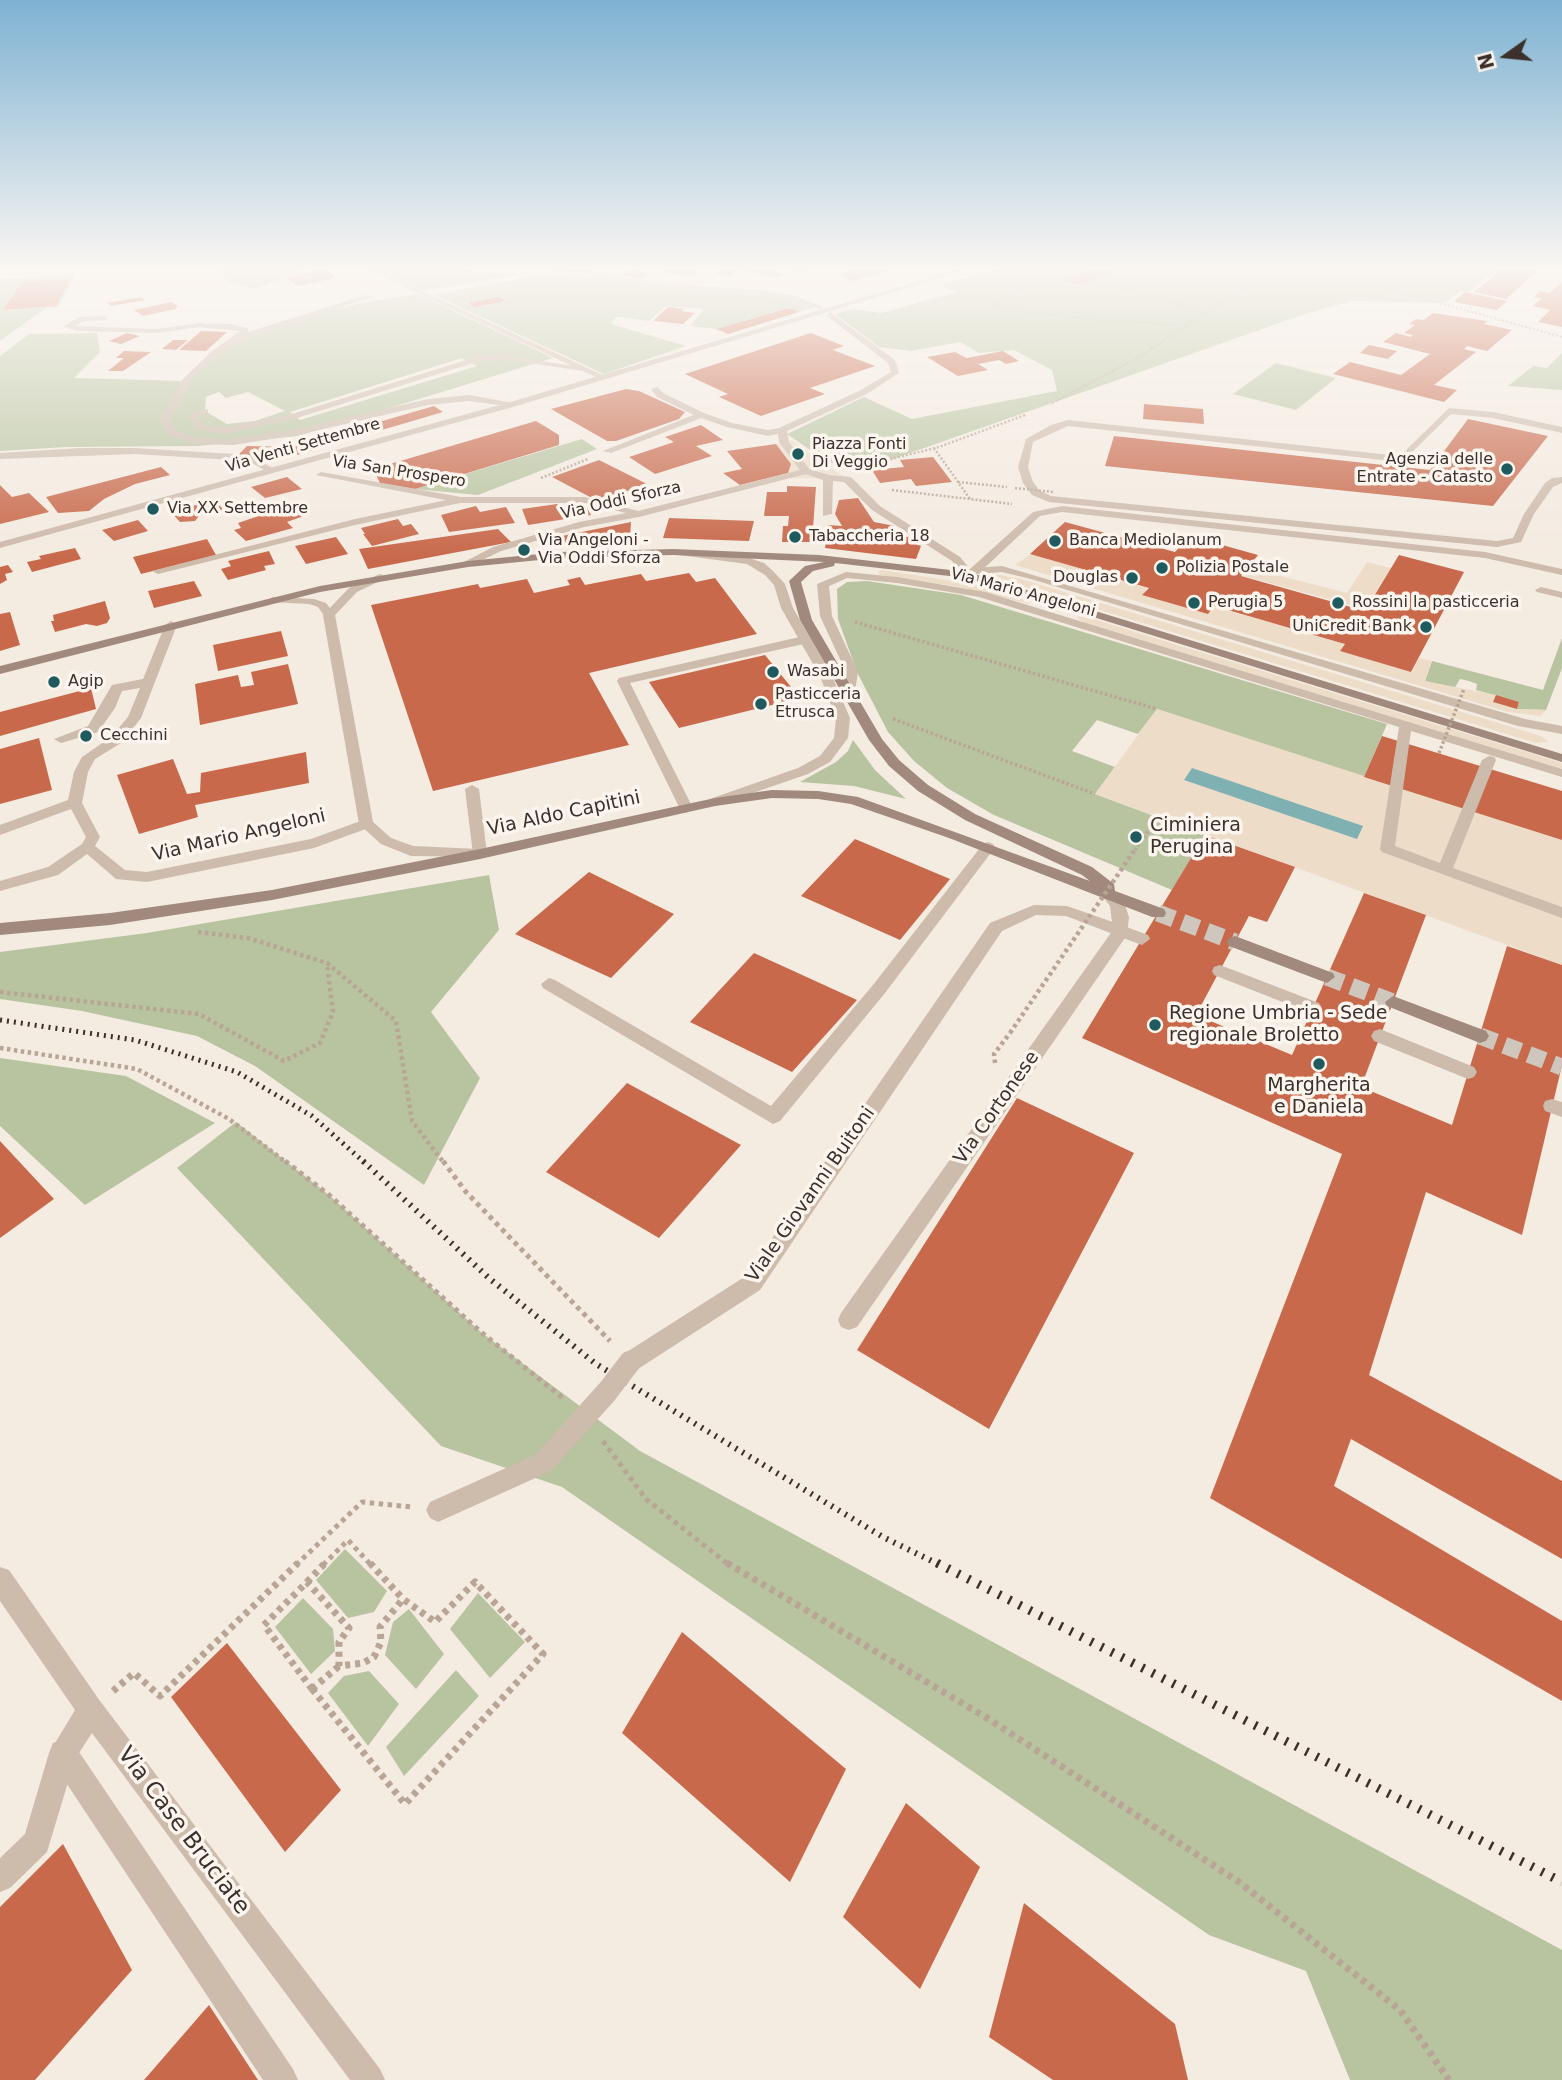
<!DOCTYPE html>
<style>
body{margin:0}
#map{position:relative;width:1562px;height:2080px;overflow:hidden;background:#f4ebe1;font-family:"DejaVu Sans",sans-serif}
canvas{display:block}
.north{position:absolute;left:1471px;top:21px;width:70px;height:70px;-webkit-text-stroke:5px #fbf5ee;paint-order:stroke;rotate:255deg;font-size:19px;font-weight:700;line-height:28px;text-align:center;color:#3b302b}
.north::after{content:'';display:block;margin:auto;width:24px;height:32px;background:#3b302b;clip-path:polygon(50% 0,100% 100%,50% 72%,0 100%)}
</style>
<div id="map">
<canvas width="1562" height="2080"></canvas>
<div class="north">N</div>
</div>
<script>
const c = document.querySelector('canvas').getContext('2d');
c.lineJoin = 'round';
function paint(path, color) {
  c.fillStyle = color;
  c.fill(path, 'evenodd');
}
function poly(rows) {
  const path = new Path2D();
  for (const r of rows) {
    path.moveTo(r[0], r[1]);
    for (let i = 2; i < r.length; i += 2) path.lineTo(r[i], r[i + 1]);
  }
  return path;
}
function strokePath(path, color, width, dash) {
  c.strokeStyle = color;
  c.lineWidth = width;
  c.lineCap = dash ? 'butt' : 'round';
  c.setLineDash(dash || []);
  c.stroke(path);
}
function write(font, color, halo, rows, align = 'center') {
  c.font = font + ' "DejaVu Sans",sans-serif';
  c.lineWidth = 7;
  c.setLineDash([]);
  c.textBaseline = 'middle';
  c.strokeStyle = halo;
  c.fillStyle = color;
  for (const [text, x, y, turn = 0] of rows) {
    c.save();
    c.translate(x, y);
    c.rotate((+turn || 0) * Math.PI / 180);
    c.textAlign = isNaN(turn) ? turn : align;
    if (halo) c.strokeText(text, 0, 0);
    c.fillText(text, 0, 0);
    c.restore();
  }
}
paint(poly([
 [326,266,304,269,255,289,228,282,217,267],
 [369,266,448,266,480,272,522,274,423,291],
 [1007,266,1502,266,1468,292,1460,291,1445,303,1351,301,1302,315,859,471,826,461,787,434,864,397,912,419,1057,391,1052,370,1014,350,979,353,960,342,911,351,879,347,835,314,853,309,881,313,956,292,939,285],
 [76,275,58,307,46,308,0,341,0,279],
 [71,278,56,306,4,310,22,282],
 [607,276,643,284,756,293,794,299,814,307,798,312,788,308,716,329,690,326,704,309,666,306,649,321,616,317,611,324,686,346,604,374,434,295,529,277],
 [418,294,553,358,298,436,198,446,67,447,0,451,0,356,29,334,97,333,100,352,74,378,186,381,237,340,275,325,361,303],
 [462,358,477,366,300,420,290,412],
 [219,392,226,398,248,392,285,411,255,421,227,424,205,411,206,397],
 [1562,353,1562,390,1508,386,1533,366,1547,368],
 [1276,363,1336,378,1296,410,1233,394],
 [582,439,597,449,478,495,415,489],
 [867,581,961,595,1387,724,1364,777,1157,709,1138,734,1097,720,1072,751,1115,767,1095,794,1205,835,1172,890,994,815,947,788,914,761,888,732,857,672,838,619,837,589,847,582],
 [1562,638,1562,668,1546,710,1517,709,1519,702,1476,690,1477,684,1469,681,1460,679,1454,689,1425,681,1432,661,1543,690],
 [853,740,875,770,906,799,854,786,800,782,836,762,848,751],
 [489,875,499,930,431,1012,480,1078,424,1185,255,1066,197,1036,82,1011,0,999,0,952,147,933],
 [0,1058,126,1076,215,1123,85,1205,0,1126],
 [236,1122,329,1195,482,1333,640,1451,1562,1950,1562,2080,1350,2080,1306,1971,1209,1935,562,1487,441,1446,177,1168],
 [345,1549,387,1591,374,1612,348,1618,316,1580],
 [478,1593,525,1642,490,1678,450,1629],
 [303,1598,333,1629,335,1651,311,1674,275,1627],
 [409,1609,444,1654,416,1689,385,1655,393,1622],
 [456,1670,479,1696,404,1776,386,1747],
 [369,1671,399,1704,368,1746,328,1693,344,1676]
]), '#b8c4a0');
paint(poly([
 [792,440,847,479,783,478,791,464,776,444],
 [1031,554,1147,588,1143,595,1208,614,1214,607,1338,641,1344,644,1340,651,1412,672,1419,658,1432,661,1425,681,1496,695,1494,702,1517,709,1546,710,1540,716,1508,712,1015,565],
 [1367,562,1391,568,1365,609,1244,576,1249,568,1347,593],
 [882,570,971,584,1026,600,1030,604,960,587,880,575,878,572],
 [994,574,1021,579,1541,736,1549,742,1536,743,1002,580],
 [1083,616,1562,763,1562,769,1083,622,1076,617],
 [1157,709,1562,840,1562,965,1095,794]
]), '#ecdcc8');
paint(poly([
 [1192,768,1363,826,1357,839,1184,780]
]), '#7fb0b2');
paint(poly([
 [672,266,703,266,693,276,664,273],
 [724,266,758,266,785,275,773,278,740,269,731,276,714,274],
 [781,266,817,266,817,267,799,272],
 [869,266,902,266,902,267,852,281,837,275],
 [1506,266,1543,266,1506,299,1474,292],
 [1097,268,1115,274,1078,285,1059,279],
 [325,269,336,278,298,286,285,278],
 [635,269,652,275,637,279,620,274],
 [72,278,56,306,3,310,22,282],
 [1562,282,1562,327,1538,322,1550,310,1533,306,1542,298,1534,297,1540,291,1549,293],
 [1465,292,1507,301,1497,310,1454,302],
 [141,297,145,300,111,306,107,303],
 [499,297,505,301,475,307,469,303],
 [171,302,178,306,175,309,143,316,134,310],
 [668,307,684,309,681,311,695,313,683,324,653,321],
 [789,308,799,312,728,334,716,329],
 [1433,313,1487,321,1484,324,1512,330,1487,351,1467,346,1464,349,1476,352,1434,385,1457,390,1444,402,1333,374,1350,362,1401,375,1430,354,1383,342,1396,333,1411,337,1413,335,1404,333,1415,325,1409,324,1416,319,1424,320],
 [201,331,227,332,206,351,179,350],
 [127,333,140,336,121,344,109,341],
 [811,333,844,346,833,350,875,366,810,388,825,394,761,416,719,397,728,394,685,374],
 [173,340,188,340,176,350,162,349],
 [1369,345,1397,351,1388,359,1360,353],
 [124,351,151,352,123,371,108,371,124,358,116,358],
 [1003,351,1019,361,1006,364,999,360,978,364,988,370,958,376,927,357,955,352,967,358],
 [626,389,639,391,685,412,679,419,616,441,607,441,551,409],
 [1144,404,1203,409,1204,424,1143,419],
 [434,406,443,412,290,457,238,455,247,446,293,447],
 [1468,419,1548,436,1493,506,1105,466,1114,436,1430,470],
 [536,421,559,435,559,445,415,489,380,483,373,469],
 [701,425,723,440,696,446,712,456,655,474,629,457,674,442,665,437],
 [776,444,791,464,788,473,740,485,723,473,742,469,727,451],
 [933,457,952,482,916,486,911,479,880,483,872,470,904,467,900,460],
 [599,460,647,484,605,499,590,497,552,477],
 [161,467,170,475,135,484,104,499,89,511,58,513,46,497],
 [287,477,302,489,265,498,251,487],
 [0,485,12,497,29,493,49,512,0,524],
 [787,486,816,487,812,542,782,542,783,526,788,526,789,516,764,516,767,492,787,492],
 [858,498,874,522,895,526,894,534,911,538,909,542,921,546,916,559,825,548,828,525,842,526,835,514,839,500],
 [214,500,224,510,199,516,195,521,180,522,171,512],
 [557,504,564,507,582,506,587,508,591,515,528,525,522,509],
 [476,506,480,512,506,507,515,523,449,532,441,515],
 [279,509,284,513,296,511,303,513,301,517,287,522,293,528,246,541,234,530,241,528,238,523],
 [669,518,754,521,749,541,663,538],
 [398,519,403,526,411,524,419,534,372,546,363,534,365,534,361,528],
 [138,520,148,531,114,541,102,530],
 [631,522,630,537,558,545,557,537],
 [1065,522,1175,552,1190,536,1258,555,1241,576,1365,611,1399,555,1464,572,1411,672,1340,651,1345,644,1214,606,1208,614,1142,595,1149,588,1030,554],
 [498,529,511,542,368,569,359,549],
 [336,537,348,554,306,564,295,546],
 [207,539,216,555,141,574,133,557],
 [75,548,81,559,32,572,27,562,41,559,39,556],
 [269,551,275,564,264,566,266,570,228,580,221,569,231,566,228,561],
 [8,565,13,572,5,574,7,580,0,584,0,567],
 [689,573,696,582,715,578,757,634,589,673,629,745,433,791,371,605,478,584,480,588,527,579,534,593,570,585,567,580,580,577,585,585,641,574,646,581],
 [194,581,202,596,154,608,148,591],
 [105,601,110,618,107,623,97,626,86,624,55,632,51,621,54,621,53,615],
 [10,612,20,645,0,651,0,614],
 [281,631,288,656,218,671,213,645],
 [765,655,800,698,679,728,649,682],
 [288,664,298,704,200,725,195,684,238,675,241,687,254,685,251,672],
 [91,688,96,709,0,736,0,712],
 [1496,695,1519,702,1517,709,1493,702],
 [1382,736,1562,791,1562,840,1364,777],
 [39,738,52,790,0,804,0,749],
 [306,752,309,783,195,805,198,817,139,834,117,775,173,759,187,794,200,792,201,773],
 [1205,835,1295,867,1267,922,1249,916,1196,1015,1292,1055,1364,893,1426,915,1361,1087,1452,1125,1507,946,1562,965,1562,1065,1522,1235,1426,1192,1369,1375,1562,1481,1562,1559,1351,1439,1334,1486,1562,1621,1562,1701,1210,1498,1342,1154,1082,1038],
 [855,839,950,879,900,940,801,896],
 [589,872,674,914,611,978,515,934],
 [754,953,857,1000,792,1072,690,1022],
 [627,1083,741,1145,659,1238,546,1172],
 [1017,1098,1134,1153,989,1429,857,1350],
 [0,1141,54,1199,0,1238],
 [682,1632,846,1769,790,1882,622,1733],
 [227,1643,341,1790,285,1852,171,1697],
 [906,1803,980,1867,920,1989,843,1917],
 [63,1844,132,1970,35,2080,0,2080,0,1907],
 [1024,1903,1175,2024,1188,2080,1053,2080,989,2037],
 [209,2005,258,2080,144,2080]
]), '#c8694b');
strokePath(poly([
 [1158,913,1235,942],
 [1327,977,1393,1002],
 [1480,1036,1562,1067]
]), '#cfc6bd', 17, [17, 9]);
strokePath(poly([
 [1362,266,1360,276,1368,283,1562,337],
 [1134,269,1160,266],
 [995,274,1030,285,1080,287,1134,269,1124,266],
 [1013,279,1055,266],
 [1043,281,1091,266],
 [1030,285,995,300,995,306,1009,310,1085,318,1187,326],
 [1118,286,1124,280,1121,274],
 [1082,287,1118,286,1206,313],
 [1052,403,1137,358,1279,266]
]), '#b9a596', 2, [2, 2]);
strokePath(poly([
 [934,448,970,499],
 [867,465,939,447,1025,415],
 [541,478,588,459],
 [958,482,1007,487],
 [892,490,1012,504]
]), '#b9a596', 2.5, [2, 2]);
strokePath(poly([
 [855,622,1157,709],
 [893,719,1095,794],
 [1152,825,1158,818]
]), '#b9a596', 3.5, [2.5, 2.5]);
strokePath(poly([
 [198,932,248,938,327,963,396,1021,412,1121,444,1163],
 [0,992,199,1014,284,1061,320,1043,333,1012,327,964],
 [0,1048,137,1069,229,1119,287,1163],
 [995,1063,994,1054,1010,1033]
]), '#b9a596', 4.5, [3.5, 3.5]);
strokePath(poly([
 [285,1161,329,1195,482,1333,564,1399],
 [443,1161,466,1192,610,1341],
 [603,1441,646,1499,729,1565],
 [296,1565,362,1502,412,1507],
 [323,1565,348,1540,371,1565]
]), '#b9a596', 5, [4.5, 4.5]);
strokePath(poly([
 [370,1563,403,1599],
 [727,1563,987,1718,1239,1882,1400,2010,1449,2080],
 [307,1582,325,1563],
 [312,1689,405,1804,543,1654,475,1582,435,1622,403,1599,380,1627,381,1642,374,1657,363,1663,339,1666],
 [312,1689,264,1625,307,1582,349,1628,339,1642,339,1666],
 [312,1689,339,1666],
 [113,1691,134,1673,160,1696,298,1563]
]), '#b9a596', 7, [5, 5]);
paint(poly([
 [366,295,373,297,244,339,218,355,190,382,170,420,177,432,198,438,233,439,297,429,428,399,469,395,513,403,513,407,469,401,428,405,297,435,233,445,198,444,170,436,160,420,183,379,212,351,240,331,200,327,157,333,76,331,64,326,79,317,105,316,108,320,84,321,75,326,157,329,200,323,229,324,248,328,248,332,366,295],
 [502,355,587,368,583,371,502,359,480,361,297,418,224,434,197,429,187,415,208,409,208,413,197,416,203,425,224,428,292,414,476,357,502,355],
 [1449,408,1493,412,1562,427,1562,433,1493,418,1451,414,1402,462,1068,426,1033,442,1028,467,1033,482,1040,491,1051,496,1497,541,1513,538,1524,514,1545,483,1552,478,1562,477,1562,483,1553,487,1534,514,1521,542,1497,547,1049,502,1032,495,1023,483,1018,467,1026,439,1051,425,1068,420,1400,456,1449,408],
 [701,412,704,413,704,417,611,453,603,451,701,412],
 [461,497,466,500,465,502,355,525,158,574,152,571,355,519,461,497],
 [1002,566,1525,719,1562,726,1562,734,1518,726,1031,579,1002,572,975,574,969,571,975,568,1002,566],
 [846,572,897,577,985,592,1562,769,1562,777,1411,731,1395,846,1440,863,1482,760,1489,756,1494,757,1496,760,1453,868,1562,907,1562,918,1382,852,1380,849,1399,727,979,597,897,583,847,578,829,586,832,616,858,672,855,691,849,695,844,694,846,672,820,616,817,584,846,572],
 [1541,587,1562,592,1562,598,1537,592,1535,590,1541,587],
 [273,597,314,599,326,603,335,615,325,617,318,607,309,604,269,602,267,600,273,597],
 [171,621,177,625,141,718,121,743,95,759,88,772,82,803,100,837,95,846,125,870,147,872,311,839,366,819,373,824,371,827,314,848,147,882,116,879,87,854,58,875,0,891,0,881,48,867,82,844,86,837,71,809,0,835,0,825,68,800,74,772,82,757,111,737,128,717,140,688,122,691,115,708,98,732,61,743,54,739,88,726,112,685,143,679,165,625,171,621],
 [804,636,810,640,808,643,630,683,693,808,686,813,681,811,617,681,619,678,804,636],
 [472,785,479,789,487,854,480,859,473,854,465,789,472,785],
 [1121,925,1148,935,1150,939,1142,945,1115,935,1113,931,1121,925],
 [1220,965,1319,1003,1322,1008,1319,1013,1313,1014,1214,975,1212,971,1214,967,1220,965],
 [1380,1029,1474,1067,1477,1072,1474,1077,1468,1079,1374,1041,1371,1036,1374,1031,1380,1029],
 [1552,1099,1562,1102,1562,1117,1545,1111,1543,1106,1545,1101,1552,1099],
 [63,1739,73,1743,293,2069,298,2080,263,2080,53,1763,49,1753,53,1743,63,1739]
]), '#cdbbac');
paint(poly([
 [1034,905,1067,906,1127,927,1129,931,1121,937,1066,916,1036,915,1002,931,760,1290,638,1369,630,1372,622,1369,619,1362,622,1355,746,1276,990,923,1034,905],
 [607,1381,615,1384,618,1392,615,1400,551,1471,438,1522,430,1518,426,1510,430,1502,535,1455,599,1384,607,1381]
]), '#cdbbac');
paint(poly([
 [360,266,369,266,607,377,600,379,360,266],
 [467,266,586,269,649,282,758,290,796,296,823,307,819,309,794,300,758,294,649,286,586,273,467,266],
 [830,312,895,360,899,373,865,395,787,431,789,442,809,469,829,475,851,477,880,506,960,557,970,569,1033,512,1062,506,1485,552,1562,569,1562,575,1485,558,1062,512,1040,516,979,573,968,578,964,577,952,561,872,510,844,482,833,481,832,514,823,516,823,480,806,474,639,517,584,527,501,551,468,567,462,564,464,562,493,547,579,522,626,513,585,503,461,503,316,475,321,472,461,497,585,497,638,511,800,470,779,442,778,434,768,436,727,427,698,417,657,397,651,389,658,387,663,393,704,413,732,423,768,430,779,428,859,391,891,372,888,363,827,316,830,312],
 [81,448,135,448,251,455,277,471,269,473,249,461,135,454,0,459,0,453,81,448],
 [683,550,749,558,764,563,773,571,785,584,793,608,832,676,850,718,848,738,830,762,808,774,715,806,708,802,710,799,798,768,820,756,834,738,836,718,820,676,781,608,774,585,765,575,747,564,679,555,679,551,683,550],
 [380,574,386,577,384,579,357,592,335,615,373,822,391,838,413,846,479,849,486,854,484,857,411,856,381,844,359,824,323,615,349,588,380,574],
 [988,842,993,844,995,847,993,850,885,993,780,1121,773,1124,543,988,541,984,549,978,555,980,771,1106,873,985,983,844,988,842],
 [1108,888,1113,889,1125,905,1129,917,1127,935,857,1327,849,1330,841,1327,838,1320,841,1313,1113,930,1110,906,1100,893,1108,888],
 [0,1567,9,1570,100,1701,380,2069,385,2080,350,2080,92,1733,75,1759,47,1852,10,1888,0,1892,0,1858,25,1834,49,1753,75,1710,0,1601,0,1567]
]), '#cdbbac');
paint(poly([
 [969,266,980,266,513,407,0,548,0,542,507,403,969,266]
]), '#cdbbac');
paint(poly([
 [673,549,819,555,968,572,1562,754,1562,762,967,578,835,563,834,566,813,571,801,582,812,620,882,739,899,760,928,785,975,814,1092,867,1114,884,1115,891,1164,909,1166,913,1164,917,1152,917,949,838,851,804,818,799,772,798,715,806,480,859,272,900,110,925,0,935,0,923,110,913,272,890,480,849,715,798,772,790,818,791,858,797,1090,881,1082,875,965,820,918,791,889,766,869,740,800,620,789,581,805,566,824,562,673,555,560,558,468,567,320,592,0,674,0,666,320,586,468,561,560,552,673,549],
 [1235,936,1333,973,1335,977,1327,983,1229,946,1227,942,1229,938,1235,936],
 [1393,996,1486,1031,1489,1036,1486,1041,1480,1043,1387,1006,1385,1002,1393,996]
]), '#a18a7d');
strokePath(poly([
 [0,1020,135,1040,237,1072,312,1116,365,1163]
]), '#3b302b', 5, [2, 5]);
strokePath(poly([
 [363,1161,490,1279,596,1364,883,1537,940,1565]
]), '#3b302b', 6, [2, 6]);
strokePath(poly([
 [937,1563,1562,1882]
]), '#3b302b', 9, [2.5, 9]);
strokePath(poly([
 [1015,488,1053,492]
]), '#b9a596', 2.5, [2, 2]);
strokePath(poly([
 [1439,753,1464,689],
 [1135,850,1152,825]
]), '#b9a596', 3.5, [2.5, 2.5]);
strokePath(poly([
 [1010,1033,1136,848]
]), '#b9a596', 4.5, [3.5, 3.5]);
strokePath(poly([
 [607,1392,630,1362]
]), '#cdbbac', 22);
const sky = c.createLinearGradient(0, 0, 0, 557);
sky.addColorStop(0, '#7eb2d2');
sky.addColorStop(0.48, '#faf6f2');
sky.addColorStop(1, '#faf6f200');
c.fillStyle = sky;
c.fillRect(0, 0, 1562, 557);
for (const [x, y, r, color] of [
 [798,454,7,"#1f5a5e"],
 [1507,469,7,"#1f5a5e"],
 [153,509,7,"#1f5a5e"],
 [795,537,7,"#1f5a5e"],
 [1055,541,7,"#1f5a5e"],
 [524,550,7,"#1f5a5e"],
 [1162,568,7,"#1f5a5e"],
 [1132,578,7,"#1f5a5e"],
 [1194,603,7,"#1f5a5e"],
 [1338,603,7,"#1f5a5e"],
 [1426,627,7,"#1f5a5e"],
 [773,672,7,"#1f5a5e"],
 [54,682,7,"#1f5a5e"],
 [761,704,7,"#1f5a5e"],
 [86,736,7,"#1f5a5e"],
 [1136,837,7,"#1f5a5e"],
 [1155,1025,7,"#1f5a5e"],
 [1319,1064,7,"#1f5a5e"]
]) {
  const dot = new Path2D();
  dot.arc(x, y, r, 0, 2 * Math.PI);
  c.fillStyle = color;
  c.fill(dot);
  strokePath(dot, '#fbf5ee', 2.5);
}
write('16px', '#3b302b', '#fbf5ee', [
 ["Piazza Fonti",812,445],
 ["Di Veggio",812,463],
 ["Agenzia delle",1493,460,"right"],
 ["Entrate - Catasto",1493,478,"right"],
 ["Via XX Settembre",167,509],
 ["Tabaccheria 18",809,537],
 ["Via Angeloni -",538,541],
 ["Via Oddi Sforza",538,559],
 ["Banca Mediolanum",1069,541],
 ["Polizia Postale",1176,568],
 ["Douglas",1118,578,"right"],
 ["Perugia 5",1208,603],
 ["Rossini la pasticceria",1352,603],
 ["UniCredit Bank",1412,627,"right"],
 ["Wasabi",787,672],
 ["Agip",68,682],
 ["Pasticceria",775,695],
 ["Etrusca",775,713],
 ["Cecchini",100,736]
], 'left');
write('16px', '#3b302b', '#fbf5ee', [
 ["Via Venti Settembre",303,446,-16],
 ["Via San Prospero",399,472,9],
 ["Via Oddi Sforza",621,501,-13],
 ["Via Mario Angeloni",1023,593,15]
]);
write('19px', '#3b302b', '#fbf5ee', [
 ["Via Aldo Capitini",564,814,-12],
 ["Via Mario Angeloni",239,836,-13],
 ["Via Cortonese",997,1108,-55],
 ["Viale Giovanni Buitoni",811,1195,-55]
]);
write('19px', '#3b302b', '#fbf5ee', [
 ["Ciminiera",1150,826],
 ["Perugina",1150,848],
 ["Regione Umbria - Sede",1169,1014],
 ["regionale Broletto",1169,1036],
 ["Margherita",1319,1086,"center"],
 ["e Daniela",1319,1108,"center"]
], 'left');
write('23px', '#3b302b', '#fbf5ee', [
 ["Via Case Bruciate",183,1831,53]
]);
</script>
